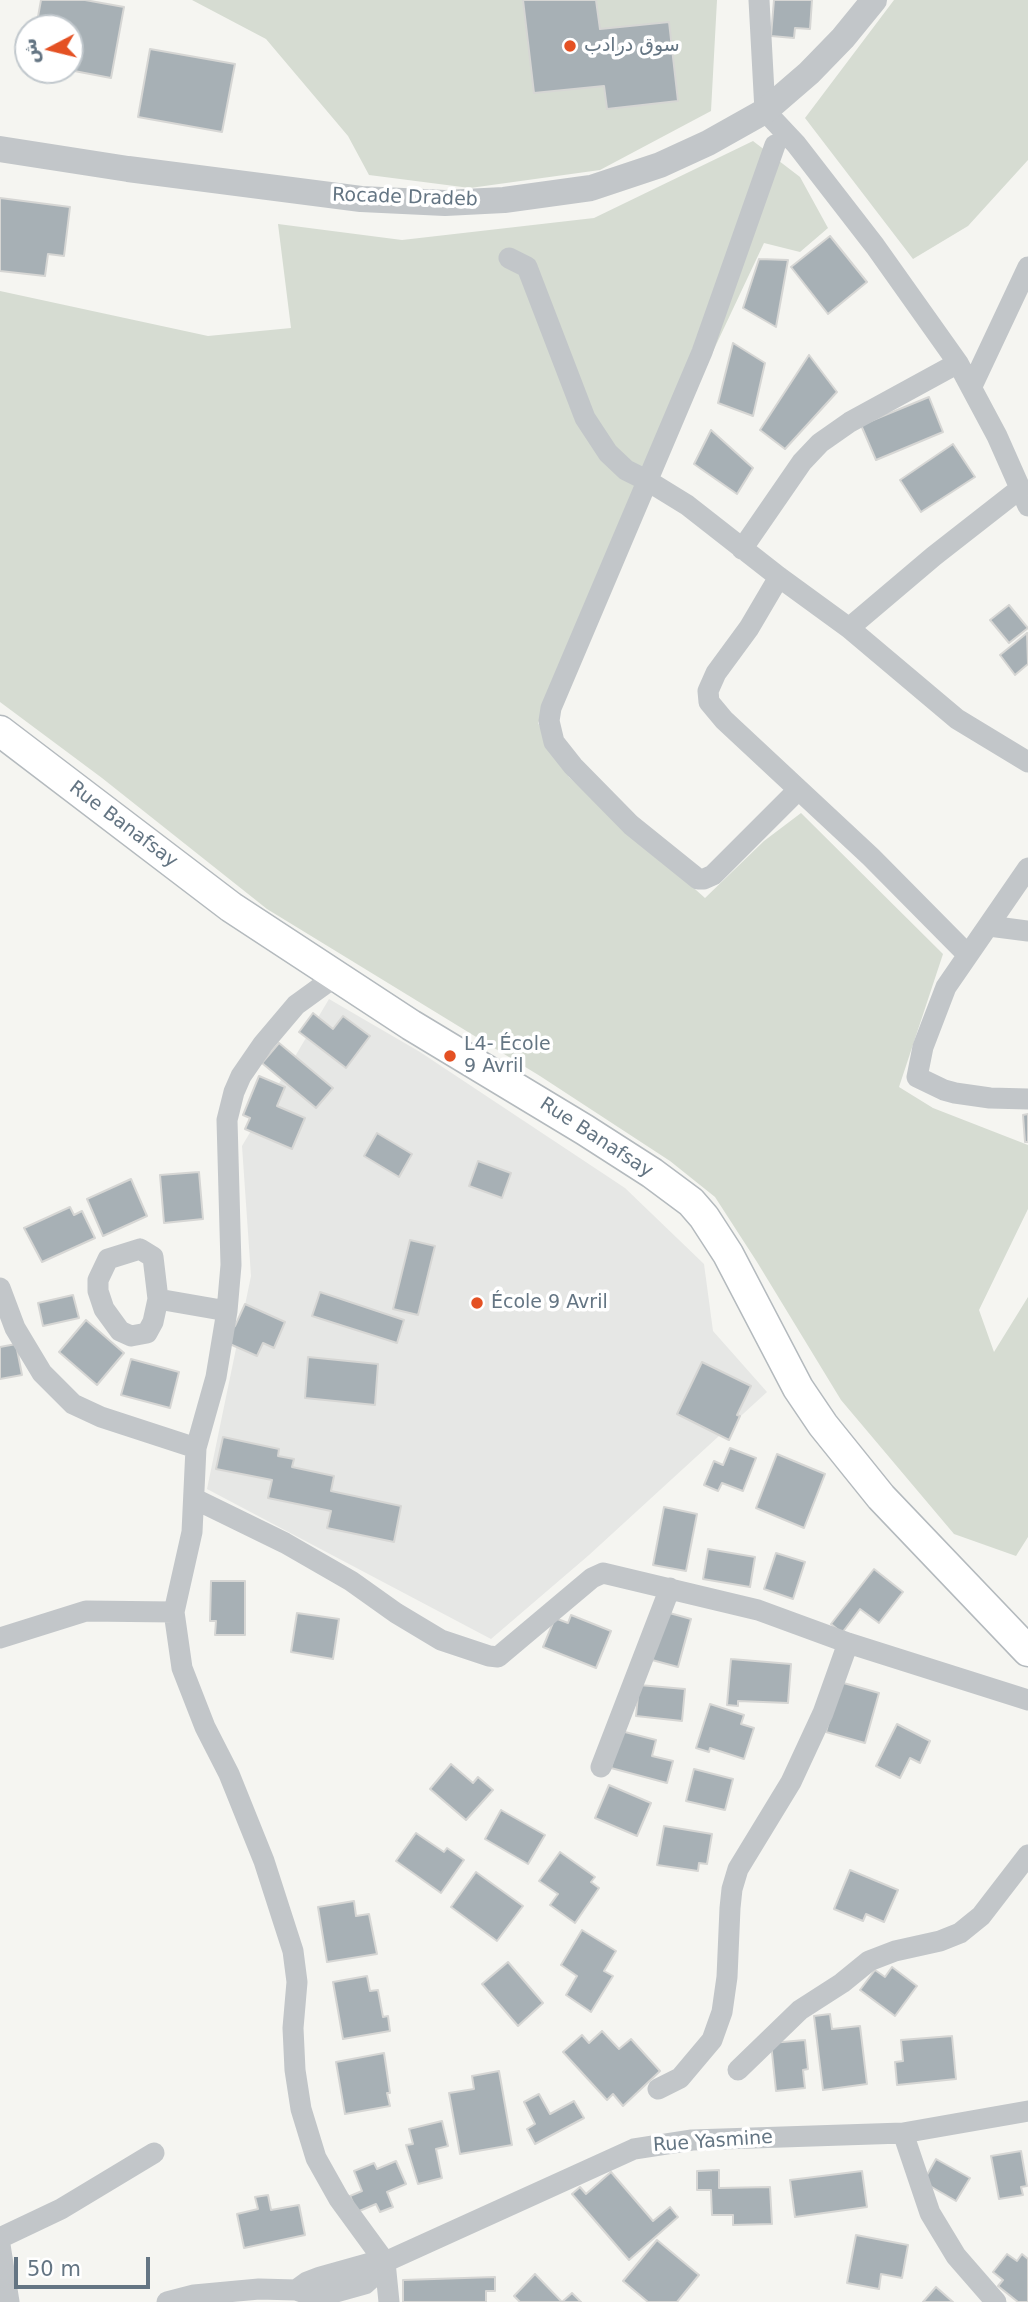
<!DOCTYPE html>
<meta charset="utf-8">
<style>
body{margin:0}
#map{position:relative;width:1028px;height:2302px;overflow:hidden;background:#f5f5f1;font-family:"DejaVu Sans",Cairo,sans-serif}
canvas{display:block}
.north{position:absolute;left:14px;top:14px;width:70px;height:70px;box-sizing:border-box;background:#fff;border:2px solid #c1c8cd;border-radius:50%;rotate:263deg;font-size:19px;font-weight:700;line-height:28px;text-align:center;color:#647583}
.north::after{content:'';display:block;margin:auto;width:24px;height:32px;background:#e45123;clip-path:polygon(50% 0,100% 100%,50% 72%,0 100%)}
.scale{position:absolute;left:14px;top:2257px;width:136px;height:32px;box-sizing:border-box;border:4px solid #647583;border-top:0;padding-left:9px;font-size:21px;line-height:24px;white-space:nowrap;color:#647583;-webkit-text-stroke:5px #fff;paint-order:stroke}
</style>
<div id="map">
<canvas width="1028" height="2302"></canvas>
<div class="north">ش</div>
<div class="scale">50 m</div>
</div>
<script>
const c = document.querySelector('canvas').getContext('2d');
c.lineJoin = 'round';
function paint(path, color) {
  c.fillStyle = color;
  c.fill(path, 'evenodd');
}
function poly(rows) {
  const path = new Path2D();
  for (const r of rows) {
    path.moveTo(r[0], r[1]);
    for (let i = 2; i < r.length; i += 2) path.lineTo(r[i], r[i + 1]);
  }
  return path;
}
function strokePath(path, color, width, dash) {
  c.strokeStyle = color;
  c.lineWidth = width;
  c.lineCap = dash ? 'butt' : 'round';
  c.setLineDash(dash || []);
  c.stroke(path);
}
function write(font, color, halo, rows, align = 'center') {
  c.font = font + ' "DejaVu Sans",Cairo,sans-serif';
  c.lineWidth = 7;
  c.setLineDash([]);
  c.textBaseline = 'middle';
  c.strokeStyle = halo;
  c.fillStyle = color;
  for (const [text, x, y, turn = 0] of rows) {
    c.save();
    c.translate(x, y);
    c.rotate((+turn || 0) * Math.PI / 180);
    c.textAlign = isNaN(turn) ? turn : align;
    if (halo) c.strokeText(text, 0, 0);
    c.fillText(text, 0, 0);
    c.restore();
  }
}
paint(poly([
 [329,999,420,1052,625,1188,704,1264,713,1331,767,1392,589,1555,491,1639,207,1489,251,1276,242,1146]
]), '#e6e7e5');
paint(poly([
 [192,0,717,0,711,111,600,170,470,188,369,175,348,136,266,39],
 [894,0,1028,0,1028,160,968,226,913,259,805,118],
 [753,141,800,177,828,228,800,252,764,243,538,723,569,777,705,898,764,841,801,813,943,954,899,1087,933,1108,1028,1145,1028,1209,979,1310,994,1352,1028,1297,1028,1537,1016,1556,954,1534,841,1400,757,1262,715,1197,670,1161,540,1076,267,909,102,778,0,702,0,291,208,336,291,328,278,224,402,240,594,218]
]), '#d6dcd2');
const building = poly([
 [41,0,85,0,124,7,111,78,69,70,70,28,36,28,41,0],
 [523,0,596,0,600,29,669,22,678,101,607,109,604,86,534,93,523,0],
 [774,0,812,0,810,29,795,28,794,38,771,36,774,0],
 [150,49,235,64,222,132,138,117,150,49],
 [0,198,70,207,64,256,48,254,45,276,0,271,0,198],
 [830,236,867,282,828,314,791,267,830,236],
 [759,259,788,260,776,327,743,308,759,259],
 [733,343,765,363,753,416,718,403,733,343],
 [809,355,837,392,785,449,760,430,809,355],
 [929,397,943,432,876,460,861,425,929,397],
 [711,430,753,468,737,494,694,464,711,430],
 [953,444,975,477,921,512,900,480,953,444],
 [1009,605,1028,628,1009,643,990,620,1009,605],
 [1027,633,1028,664,1015,675,1000,655,1027,633],
 [313,1013,333,1029,343,1016,370,1036,346,1068,299,1032,313,1013],
 [279,1043,333,1088,316,1108,262,1063,279,1043],
 [259,1076,285,1087,277,1106,305,1118,292,1149,245,1129,250,1118,243,1115,259,1076],
 [1028,1114,1028,1142,1025,1142,1023,1115,1028,1114],
 [377,1133,412,1154,399,1177,364,1156,377,1133],
 [478,1161,511,1173,502,1198,469,1186,478,1161],
 [199,1172,203,1219,164,1223,160,1175,199,1172],
 [131,1179,147,1216,103,1236,87,1199,131,1179],
 [70,1207,74,1215,82,1211,95,1238,42,1262,24,1228,70,1207],
 [410,1240,435,1246,418,1315,393,1309,410,1240],
 [320,1292,404,1320,397,1343,312,1316,320,1292],
 [73,1295,79,1318,43,1326,38,1303,73,1295],
 [245,1304,285,1322,274,1348,263,1343,257,1356,223,1341,235,1326,245,1304],
 [86,1320,124,1353,97,1385,59,1352,86,1320],
 [16,1344,22,1375,0,1379,0,1347,16,1344],
 [308,1357,378,1364,375,1405,305,1398,308,1357],
 [131,1359,179,1372,170,1408,121,1395,131,1359],
 [702,1362,751,1386,737,1415,740,1416,729,1440,677,1414,702,1362],
 [223,1437,279,1449,278,1456,294,1459,292,1467,334,1476,331,1491,401,1506,394,1542,327,1528,331,1511,268,1498,272,1480,216,1469,223,1437],
 [730,1448,756,1458,743,1491,722,1483,718,1491,704,1485,714,1461,723,1465,730,1448],
 [777,1454,825,1474,804,1528,756,1508,777,1454],
 [664,1507,697,1514,686,1571,653,1565,664,1507],
 [708,1549,755,1557,750,1587,703,1579,708,1549],
 [776,1553,805,1562,793,1599,764,1589,776,1553],
 [874,1569,903,1592,879,1623,860,1609,842,1633,831,1624,874,1569],
 [211,1581,245,1581,245,1635,215,1635,216,1621,210,1621,211,1581],
 [666,1612,691,1619,678,1667,652,1660,666,1612],
 [297,1613,339,1619,333,1659,291,1652,297,1613],
 [571,1615,611,1631,596,1668,543,1647,555,1618,568,1623,571,1615],
 [731,1659,791,1664,788,1703,738,1701,738,1706,727,1705,731,1659],
 [840,1682,879,1693,865,1743,826,1732,840,1682],
 [639,1685,685,1689,682,1721,636,1716,639,1685],
 [710,1704,744,1715,741,1724,754,1728,744,1759,710,1748,709,1752,696,1748,710,1704],
 [897,1724,930,1741,920,1763,910,1758,900,1778,876,1766,897,1724],
 [621,1731,656,1740,652,1756,673,1761,667,1783,611,1768,621,1731],
 [451,1764,473,1783,478,1777,493,1790,466,1820,430,1789,451,1764],
 [694,1769,733,1779,725,1810,686,1801,694,1769],
 [609,1785,651,1803,637,1836,595,1818,609,1785],
 [501,1810,545,1835,528,1864,485,1839,501,1810],
 [664,1826,712,1834,707,1864,699,1863,698,1871,657,1865,664,1826],
 [416,1833,444,1852,447,1848,464,1860,441,1893,396,1861,416,1833],
 [560,1852,595,1877,591,1882,599,1888,575,1923,550,1905,558,1894,539,1881,560,1852],
 [850,1870,898,1890,884,1922,866,1914,863,1921,834,1909,850,1870],
 [476,1872,523,1906,497,1941,451,1907,476,1872],
 [354,1901,356,1916,369,1914,377,1954,327,1962,318,1907,354,1901],
 [582,1930,616,1951,604,1971,613,1976,591,2012,566,1995,577,1976,561,1965,582,1930],
 [508,1962,543,2003,518,2026,482,1984,508,1962],
 [892,1967,917,1986,895,2016,860,1990,875,1970,885,1977,892,1967],
 [367,1976,370,1991,378,1990,383,2017,388,2016,390,2031,343,2039,333,1982,367,1976],
 [830,2014,832,2029,860,2026,867,2084,823,2090,814,2016,830,2014],
 [602,2031,619,2049,631,2039,660,2071,623,2106,613,2094,607,2100,563,2052,582,2035,589,2043,602,2031],
 [952,2036,956,2079,897,2085,895,2062,903,2061,901,2040,952,2036],
 [805,2040,808,2069,803,2070,805,2088,776,2091,771,2043,805,2040],
 [384,2053,390,2093,387,2093,390,2106,345,2114,336,2062,384,2053],
 [499,2071,512,2145,460,2154,449,2093,474,2089,472,2076,499,2071],
 [539,2094,550,2114,574,2101,584,2118,535,2144,527,2129,535,2124,524,2102,539,2094],
 [442,2121,448,2146,436,2149,442,2178,418,2184,406,2145,413,2144,409,2129,442,2121],
 [1021,2151,1027,2186,1021,2187,1023,2195,999,2199,991,2156,1021,2151],
 [936,2159,970,2178,956,2201,923,2182,936,2159],
 [396,2161,406,2184,387,2192,393,2207,380,2212,376,2204,357,2212,350,2196,362,2191,354,2171,374,2163,377,2169,396,2161],
 [719,2170,719,2188,770,2187,772,2224,733,2225,733,2215,712,2215,711,2190,697,2190,697,2171,719,2170],
 [862,2171,867,2207,795,2217,790,2180,862,2171],
 [611,2172,653,2221,670,2207,678,2217,629,2260,572,2194,580,2187,586,2194,611,2172],
 [268,2195,271,2210,299,2205,305,2235,244,2248,237,2214,258,2209,255,2197,268,2195],
 [856,2235,908,2245,902,2278,881,2274,879,2289,847,2283,856,2235],
 [657,2240,699,2275,677,2302,648,2302,623,2281,657,2240],
 [1007,2254,1017,2261,1022,2254,1028,2259,1028,2302,1018,2302,998,2286,1003,2280,993,2272,1007,2254],
 [535,2274,562,2302,572,2293,581,2302,520,2302,514,2296,535,2274],
 [495,2277,495,2291,486,2291,486,2302,403,2302,403,2280,495,2277],
 [936,2287,953,2302,923,2302,936,2287]
]);
paint(building, '#a7b0b5');
strokePath(building, '#d6d6d4', 2);
const secondary = poly([
 [0,731,231,907,411,1025,585,1130,652,1173,691,1202,704,1217,728,1254,798,1388,823,1425,881,1497,1028,1651]
]);
strokePath(secondary, '#b4babe', 33);
strokePath(poly([
 [759,0,765,111,796,144,875,246,958,363,997,436,1028,506],
 [775,145,702,352,551,708,549,721,554,742,573,766,631,825,698,879,704,879,713,875,798,790],
 [509,258,527,267,585,418,608,453,626,470,648,481,687,505,779,577,849,628,957,719,1028,762],
 [972,386,1028,267],
 [742,549,802,462,820,443,850,422,958,363],
 [779,577,749,628,716,673,708,691,709,702,724,720,871,857,967,954],
 [849,628,934,556,1021,488],
 [1028,868,946,987,923,1047,917,1077,944,1090,955,1093,990,1098,1028,1099],
 [989,926,1028,931],
 [336,976,296,1005,263,1044,241,1076,234,1092,227,1120,231,1265,227,1311,216,1377,196,1448,192,1532,174,1612,182,1668,205,1727,229,1774,264,1861,293,1951,297,1982,293,2028,295,2070,301,2109,316,2158,339,2199,385,2262,389,2302],
 [140,1249,153,1257,158,1299,153,1322,147,1333,131,1336,120,1331,104,1309,98,1291,98,1280,108,1259,140,1249],
 [0,1288,15,1328,42,1373,73,1404,101,1417,196,1448],
 [158,1299,227,1311],
 [195,1499,285,1543,351,1581,396,1613,441,1640,489,1656,498,1657,592,1578,603,1573,758,1610,848,1643,1028,1700],
 [0,1638,86,1611,174,1612],
 [601,1767,670,1588],
 [738,2070,800,2010,842,1983,869,1961,895,1951,940,1941,960,1933,981,1916,1028,1855],
 [658,2089,680,2078,712,2040,722,2012,727,1977,730,1908,732,1889,738,1869,791,1782,823,1713,848,1643],
 [903,2133,930,2213,956,2256,996,2302],
 [0,2238,61,2209,154,2153],
 [0,2245,9,2302],
 [296,2290,307,2282,320,2277,370,2263,380,2265,385,2262,634,2149,692,2140,903,2133,1028,2111],
 [167,2302,194,2295,259,2289,296,2290,311,2295,325,2295,365,2284,375,2275,380,2265]
]), '#c2c6c9', 21);
strokePath(poly([
 [0,149,128,169,361,199,445,203,504,200,591,188,660,165,708,143,765,111,809,73,843,38,874,0]
]), '#c2c6c9', 26);
strokePath(secondary, '#fff', 30);
for (const [x, y, r, color] of [
 [570,46,7,"#e45123"],
 [450,1056,7,"#e45123"],
 [477,1303,7,"#e45123"]
]) {
  const dot = new Path2D();
  dot.arc(x, y, r, 0, 2 * Math.PI);
  c.fillStyle = color;
  c.fill(dot);
  strokePath(dot, '#fff', 2.5);
}
write('19px', '#647583', '#fff', [
 ["سوق درادب",584,46],
 ["L4- École",464,1045],
 ["9 Avril",464,1067],
 ["École 9 Avril",491,1303]
], 'left');
write('19px', '#647583', '#fff', [
 ["Rocade Dradeb",405,198,2],
 ["Rue Banafsay",123,825,37],
 ["Rue Banafsay",596,1138,33],
 ["Rue Yasmine",713,2142,-4]
]);
</script>
